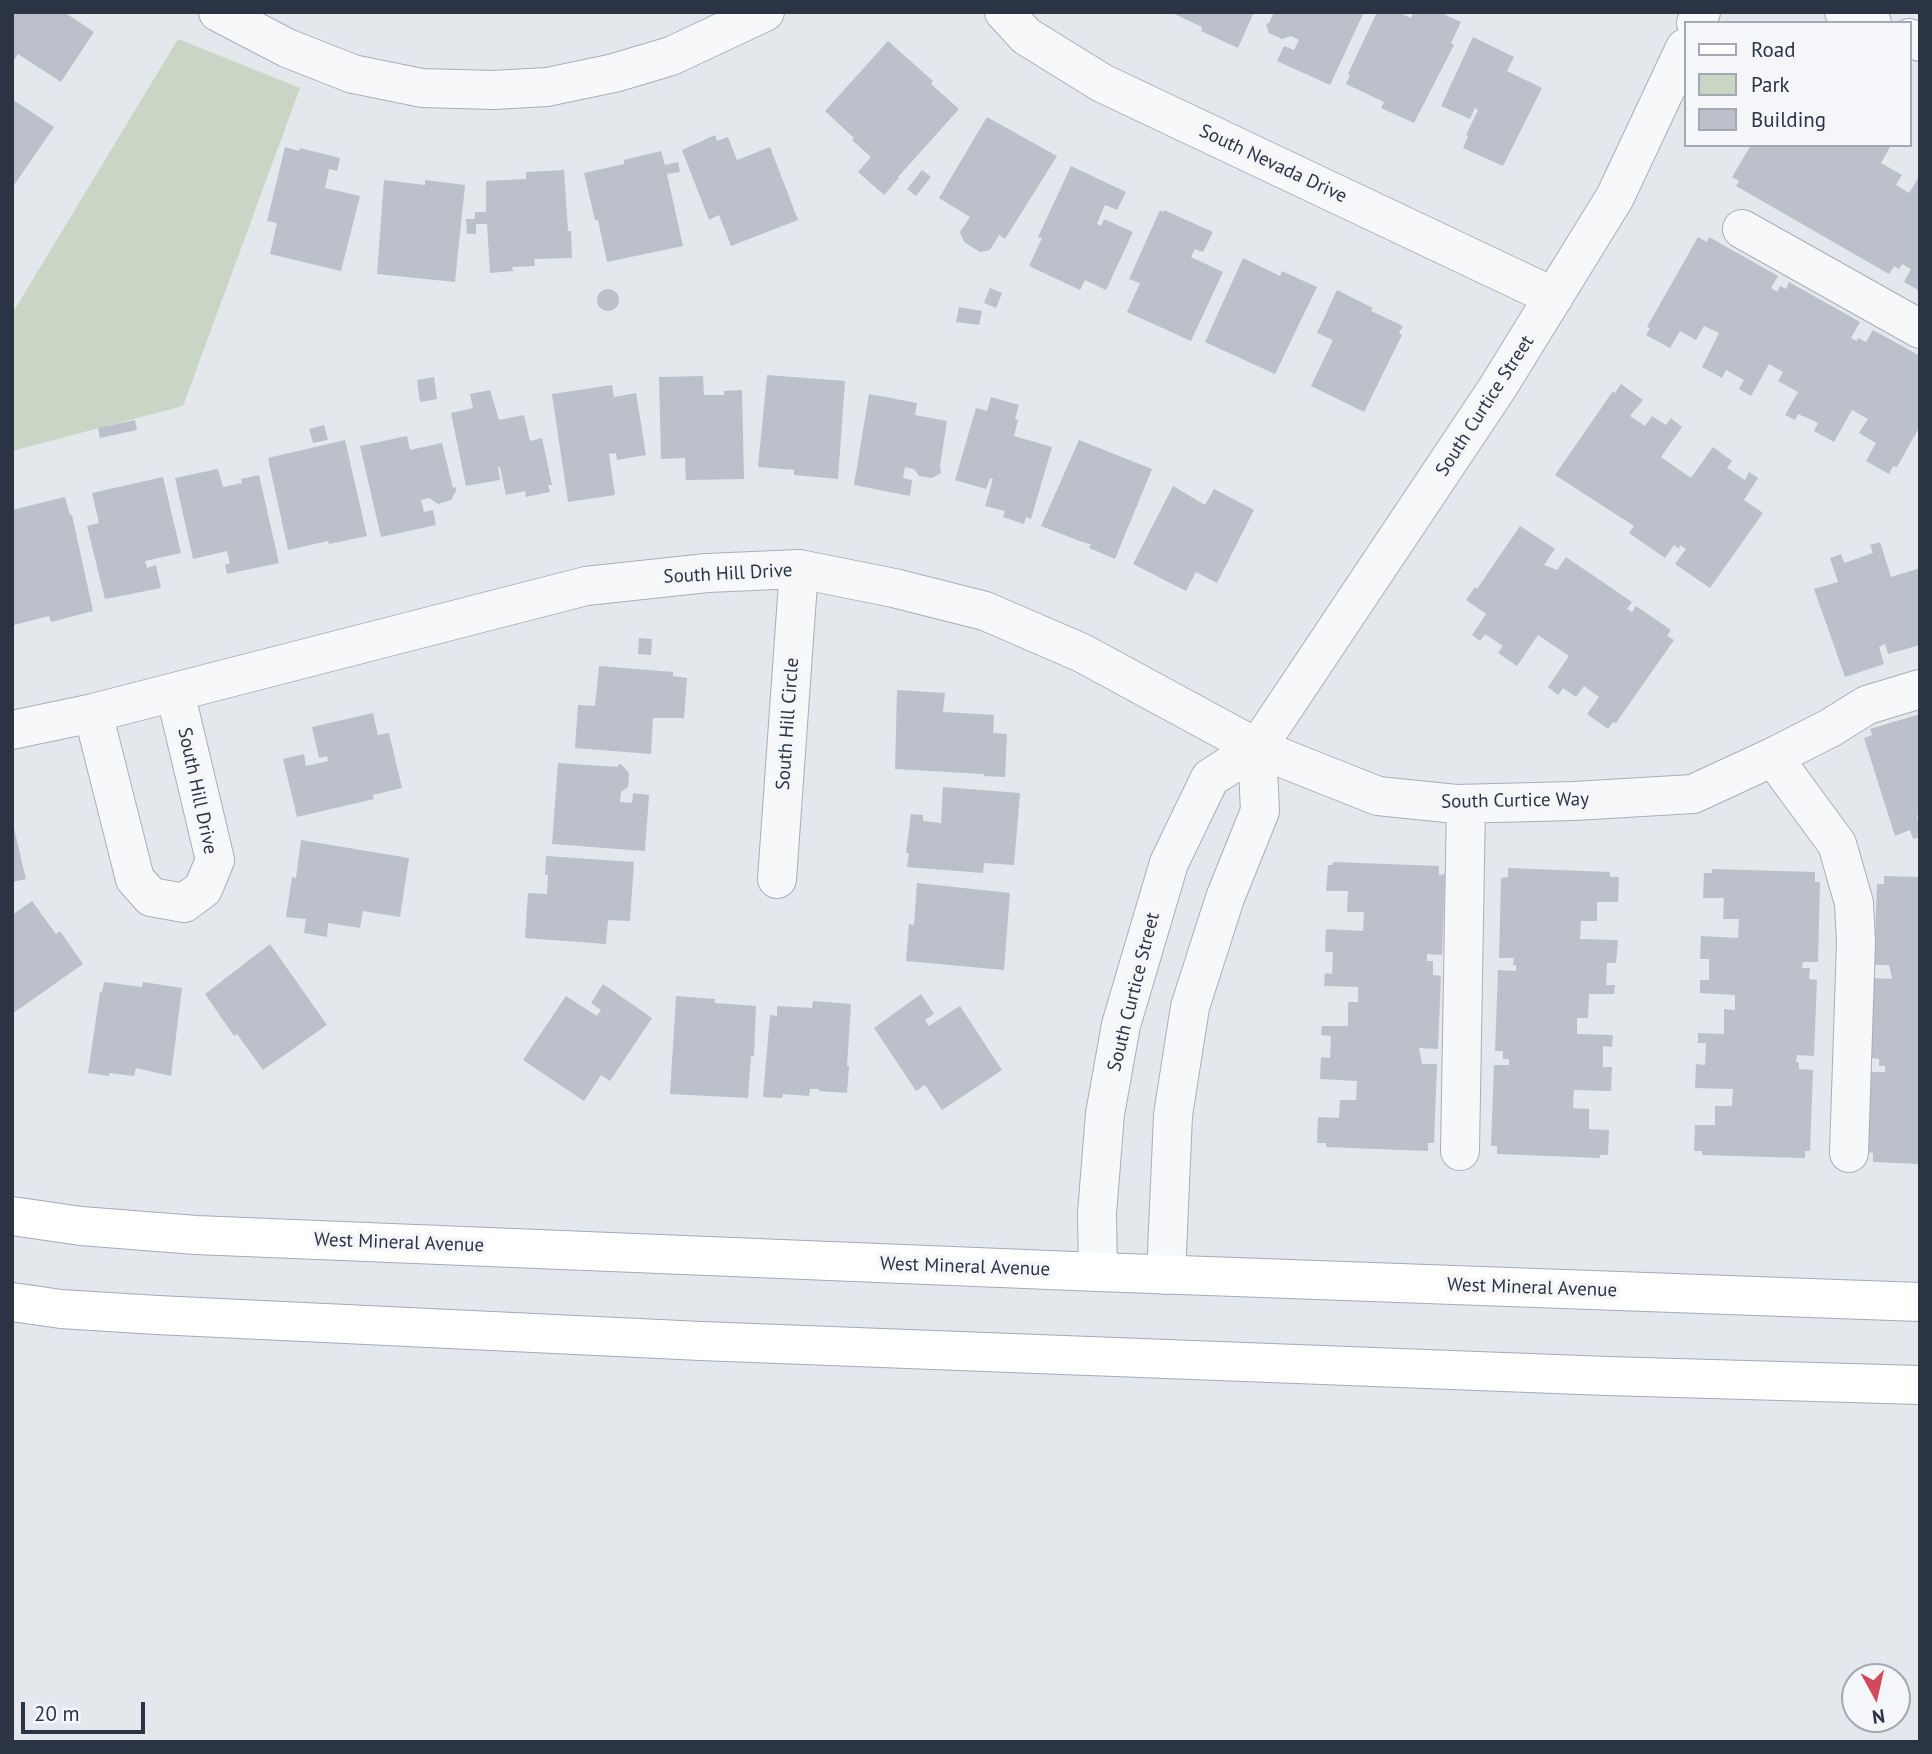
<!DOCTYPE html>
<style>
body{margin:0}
#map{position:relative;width:1932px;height:1754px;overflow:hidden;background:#e4e7ec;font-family:"PT Sans",sans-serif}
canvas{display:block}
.frame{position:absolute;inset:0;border:14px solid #2b3445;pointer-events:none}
.legend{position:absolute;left:1684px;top:21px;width:228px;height:126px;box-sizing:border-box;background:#f4f6f9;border:2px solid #a4a8b1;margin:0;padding:9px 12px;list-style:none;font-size:21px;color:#2b3445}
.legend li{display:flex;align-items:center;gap:14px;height:35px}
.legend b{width:35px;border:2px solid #a4a8b1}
.north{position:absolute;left:1841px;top:1663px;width:70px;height:70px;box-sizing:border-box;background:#f4f6f9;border:2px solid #a4a8b1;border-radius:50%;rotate:172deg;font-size:19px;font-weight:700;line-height:28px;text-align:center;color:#2b3445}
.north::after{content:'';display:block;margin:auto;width:24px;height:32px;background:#d1495b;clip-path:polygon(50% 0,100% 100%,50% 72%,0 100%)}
.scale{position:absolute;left:21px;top:1702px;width:124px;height:32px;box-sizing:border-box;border:4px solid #2b3445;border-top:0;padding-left:9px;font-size:21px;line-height:24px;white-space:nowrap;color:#2b3445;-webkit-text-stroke:5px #f4f6f9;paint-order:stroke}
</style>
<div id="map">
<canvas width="1932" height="1754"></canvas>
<div class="frame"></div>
<ul class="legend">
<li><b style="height:9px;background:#fff"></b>Road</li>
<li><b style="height:19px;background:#c9d6c5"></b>Park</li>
<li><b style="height:19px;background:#bbc0ca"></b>Building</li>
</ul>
<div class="north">N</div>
<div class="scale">20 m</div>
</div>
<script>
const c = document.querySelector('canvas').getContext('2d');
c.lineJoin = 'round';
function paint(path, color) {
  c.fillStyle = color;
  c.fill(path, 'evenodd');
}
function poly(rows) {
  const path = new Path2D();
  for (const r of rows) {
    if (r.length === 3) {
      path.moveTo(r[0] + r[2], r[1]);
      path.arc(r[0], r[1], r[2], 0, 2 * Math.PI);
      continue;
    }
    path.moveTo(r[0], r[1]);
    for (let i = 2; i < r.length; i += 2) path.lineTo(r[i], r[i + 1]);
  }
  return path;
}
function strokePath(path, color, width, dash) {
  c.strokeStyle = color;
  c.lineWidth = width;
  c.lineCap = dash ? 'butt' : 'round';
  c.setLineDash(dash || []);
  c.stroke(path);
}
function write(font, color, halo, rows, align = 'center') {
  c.font = font + ' "PT Sans",sans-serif';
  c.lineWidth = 7;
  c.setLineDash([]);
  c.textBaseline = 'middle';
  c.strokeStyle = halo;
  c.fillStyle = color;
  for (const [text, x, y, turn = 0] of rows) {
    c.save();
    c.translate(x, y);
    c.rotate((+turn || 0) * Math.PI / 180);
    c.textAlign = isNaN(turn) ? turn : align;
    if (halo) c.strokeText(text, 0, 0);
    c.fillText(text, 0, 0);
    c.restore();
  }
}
paint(poly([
 [178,39,300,88,183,406,12,451,12,314]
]), '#c9d6c5');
paint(poly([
 [12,12,64,12,94,32,61,82,18,54,12,63],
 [1170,12,1254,12,1238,48,1201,31,1202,27],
 [1274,12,1364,12,1330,85,1277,61,1284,46,1294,50,1299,40,1291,36,1282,39,1269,33,1266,24,1269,23],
 [1377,12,1398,12,1411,18,1413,12,1439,12,1461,22,1451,43,1454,45,1414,123,1381,108,1384,102,1346,84,1350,75,1348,74],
 [1473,37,1514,57,1507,71,1542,88,1503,166,1463,148,1468,136,1466,135,1478,110,1475,108,1470,119,1441,106],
 [888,41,933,81,931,84,959,109,898,177,899,178,884,195,858,172,871,157,852,140,854,138,825,111],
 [12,99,54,127,12,188],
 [987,117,1057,156,1005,239,999,235,990,250,980,252,964,242,960,232,970,217,939,198],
 [715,135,717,141,728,137,737,160,770,147,798,220,731,246,719,215,709,220,682,150],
 [1751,145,1824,145,1827,147,1828,145,1891,145,1881,163,1902,175,1896,185,1909,193,1920,175,1920,291,1904,282,1911,269,1902,264,1899,269,1894,266,1889,274,1736,186,1739,181,1732,177],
 [285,147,299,151,300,148,340,158,337,171,329,169,325,188,360,196,341,271,270,254,277,223,267,221],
 [661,151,665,165,678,162,680,172,667,174,683,246,607,262,598,220,595,220,584,173,624,164,624,160],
 [1071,166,1126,192,1117,210,1105,205,1097,224,1101,226,1104,219,1133,232,1106,290,1085,280,1080,290,1029,266,1042,238,1038,237],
 [564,170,568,231,571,231,572,258,534,259,535,266,512,267,513,271,490,273,487,224,476,224,476,234,467,234,466,219,475,219,475,212,486,212,486,181,526,179,526,172],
 [922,170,931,177,916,196,907,189],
 [384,180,425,185,425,180,465,185,455,282,377,274],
 [1160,210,1163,212,1164,210,1213,232,1203,252,1195,249,1191,257,1223,272,1191,341,1127,312,1140,283,1129,279],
 [1698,237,1707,242,1709,237,1778,276,1771,288,1777,292,1780,286,1786,289,1789,282,1860,322,1851,338,1857,341,1858,338,1866,342,1873,330,1920,356,1920,426,1897,467,1893,466,1889,474,1866,461,1876,443,1859,433,1868,419,1852,410,1834,442,1814,431,1818,423,1814,421,1798,414,1795,420,1785,415,1798,392,1778,381,1783,372,1769,364,1751,396,1739,389,1744,380,1726,370,1722,378,1702,367,1719,333,1704,326,1696,340,1680,331,1670,348,1646,335,1650,328,1647,327],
 [1243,258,1280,276,1282,271,1317,287,1275,374,1205,342],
 [990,288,1002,293,996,308,984,303],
 [608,300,11],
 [1337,290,1373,308,1371,311,1403,326,1399,333,1402,335,1364,412,1311,386,1333,340,1317,333],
 [959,307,982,311,979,325,956,322],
 [767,375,845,381,838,479,794,475,794,470,758,467],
 [703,376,704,395,724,395,724,391,742,390,744,479,686,480,685,458,661,459,659,377],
 [434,377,437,399,420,402,417,380],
 [1621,384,1643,400,1630,416,1645,426,1652,416,1666,425,1671,418,1682,427,1661,457,1691,478,1713,447,1732,461,1727,468,1745,480,1749,472,1758,478,1744,500,1763,513,1710,588,1675,564,1686,549,1680,545,1679,549,1674,545,1665,558,1629,533,1634,526,1555,475,1613,391,1615,393],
 [612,385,614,397,636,393,646,455,617,460,616,453,609,454,615,495,568,502,552,394],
 [490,390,499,420,524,415,530,441,542,438,552,485,548,485,550,492,526,497,525,491,506,495,500,467,498,467,500,480,466,486,451,413,473,408,470,394],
 [869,394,917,403,915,415,947,421,940,466,941,473,932,478,919,476,914,469,905,467,903,478,912,480,910,496,854,485],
 [991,397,1019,405,1015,419,1018,420,1014,436,1052,447,1031,519,1026,517,1024,524,1003,517,1005,511,985,506,993,479,990,478,986,489,955,480,976,408,987,411],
 [135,420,137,430,100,438,98,428],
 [324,425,328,440,313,443,309,429],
 [407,436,410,450,442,443,453,488,456,487,456,491,451,500,438,504,429,498,421,500,424,512,433,510,436,525,381,537,360,446],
 [345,440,367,536,329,544,328,541,288,550,268,458],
 [1079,440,1152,469,1115,559,1089,548,1091,544,1085,543,1041,526],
 [218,469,223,487,242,483,241,479,259,475,279,563,227,574,225,565,230,563,227,551,193,559,175,478],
 [163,477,181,553,145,561,147,568,156,565,161,588,105,599,87,526,99,523,92,493],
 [1173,486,1205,505,1214,489,1254,510,1217,583,1196,572,1186,591,1133,564],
 [65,497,70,515,72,515,93,611,51,622,49,616,14,625,12,528,14,527,12,510],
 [1520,526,1555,549,1544,565,1557,570,1566,557,1632,602,1627,609,1632,612,1636,606,1671,630,1667,636,1674,640,1616,723,1613,722,1608,729,1587,714,1599,697,1584,686,1576,697,1563,688,1558,695,1548,687,1569,656,1550,643,1538,635,1517,666,1498,653,1503,646,1485,634,1480,641,1472,635,1486,614,1466,600,1475,587,1477,589],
 [1880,542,1891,577,1920,568,1920,645,1888,654,1885,644,1879,647,1884,664,1845,677,1814,589,1838,582,1830,558,1841,554,1844,563,1873,553,1870,545],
 [639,638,652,639,651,655,638,654],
 [599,666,673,672,673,676,687,678,684,718,653,718,651,754,575,748,578,705,595,706],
 [897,690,945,693,943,712,994,715,993,733,1007,734,1005,777,984,776,984,774,895,769],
 [373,713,378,735,389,733,402,788,373,795,374,799,297,817,283,759,304,754,306,766,328,761,327,756,319,758,312,727],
 [1920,714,1920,814,1917,815,1920,837,1913,839,1910,830,1895,836,1864,738,1872,735,1870,729],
 [558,763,618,767,618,764,622,765,629,773,628,787,621,792,620,802,632,803,633,793,649,795,645,851,552,844],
 [943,787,1020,793,1014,865,984,863,983,873,907,867,909,853,906,853,911,814,923,815,923,821,941,823],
 [12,820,26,879,12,882],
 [301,840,409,858,400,917,363,911,360,928,328,923,327,937,304,933,306,919,286,917,292,877,296,878],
 [546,856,634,862,630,921,608,920,606,944,525,938,528,893,547,894,548,875,545,875],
 [1333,862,1439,866,1439,875,1445,874,1442,955,1427,954,1427,961,1433,961,1433,975,1441,976,1438,1049,1419,1048,1422,1064,1437,1064,1434,1143,1428,1143,1428,1151,1326,1147,1326,1143,1317,1143,1318,1117,1339,1118,1340,1100,1356,1100,1357,1081,1320,1079,1321,1057,1330,1058,1331,1036,1321,1035,1322,1026,1348,1026,1348,1002,1358,1002,1358,987,1324,986,1325,973,1332,974,1333,952,1325,952,1326,929,1363,931,1364,912,1347,912,1348,891,1326,891,1328,865,1332,865],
 [1508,868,1610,872,1610,877,1619,877,1618,902,1597,902,1597,921,1581,921,1580,939,1618,940,1616,963,1607,963,1606,985,1615,985,1614,994,1589,994,1588,1018,1577,1018,1577,1034,1613,1035,1612,1047,1603,1046,1603,1067,1612,1067,1611,1091,1574,1090,1573,1108,1589,1109,1589,1129,1609,1130,1608,1155,1600,1155,1600,1158,1497,1154,1497,1146,1491,1146,1494,1065,1509,1065,1509,1059,1503,1059,1503,1051,1495,1051,1498,970,1516,971,1516,965,1513,965,1514,958,1499,958,1501,878,1508,877],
 [1712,869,1815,872,1815,882,1820,882,1818,962,1803,962,1802,968,1810,968,1809,979,1817,980,1814,1056,1797,1055,1796,1062,1799,1063,1799,1069,1813,1070,1810,1151,1805,1151,1805,1158,1702,1155,1702,1151,1694,1151,1695,1125,1715,1125,1715,1106,1732,1106,1733,1089,1695,1088,1696,1064,1705,1065,1706,1043,1698,1043,1698,1033,1724,1034,1724,1009,1735,1010,1735,995,1700,993,1700,980,1709,980,1709,959,1700,959,1701,936,1738,938,1739,919,1723,919,1724,898,1703,898,1704,873,1712,873],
 [1884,876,1920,877,1920,1164,1873,1162,1873,1153,1867,1152,1869,1072,1885,1072,1885,1066,1879,1066,1879,1059,1871,1058,1873,978,1892,979,1889,965,1874,965,1877,884,1884,884],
 [917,883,1010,893,1004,970,906,961,909,924,914,925],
 [32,901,56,934,60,931,83,964,12,1014,12,915],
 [270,944,327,1025,263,1070,237,1034,234,1036,205,994],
 [104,982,142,987,143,982,182,988,171,1076,136,1068,134,1076,109,1073,109,1076,88,1073,100,992,102,992],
 [603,984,652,1018,610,1081,601,1075,584,1101,523,1060,566,996,597,1016,601,1010,591,1003],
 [921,994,934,1014,925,1020,929,1026,960,1006,1002,1070,942,1110,925,1085,916,1091,874,1028],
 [676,996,715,999,715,1003,756,1006,754,1056,751,1056,748,1098,670,1094],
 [813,1001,851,1004,847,1066,849,1066,847,1093,819,1091,819,1089,810,1089,809,1096,783,1094,782,1098,763,1097,770,1015,777,1016,777,1006,812,1008]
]), '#bbc0ca');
const minor = poly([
 [218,12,287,48,353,74,422,88,493,90,547,87,614,73,671,56,765,12],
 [1004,12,1026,36,1102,83,1554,297],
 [1844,12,1872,23],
 [1696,23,1701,12],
 [1909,38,1920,42],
 [1742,229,1920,329],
 [93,713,135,879,151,897,184,903,203,889,215,860,175,692],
 [12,730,93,713,586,586,707,573,799,569,894,588,985,611,1082,653,1257,748,1378,796,1456,804,1574,801,1693,794,1773,757,1830,728,1867,705,1920,689],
 [1773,757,1837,844,1854,903,1856,942,1849,1153],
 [777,879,799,569],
 [1460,1151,1466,804],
 [1098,1272,1097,1213,1105,1114,1121,1025,1169,863,1210,778,1257,748,1498,387,1615,197,1685,48],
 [1166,1275,1173,1115,1190,1007,1225,898,1260,811,1257,748]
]);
const major = poly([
 [12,1216,81,1226,196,1235,1098,1272,1920,1302],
 [12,1302,61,1309,157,1315,701,1341,1607,1376,1920,1385]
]);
strokePath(minor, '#a9aeb7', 40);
strokePath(major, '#a3abb8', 40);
strokePath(minor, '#f7f8fa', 38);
strokePath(major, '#fff', 38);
write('19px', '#2b3445', '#f4f6f9', [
 ["South Nevada Drive",1273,164,25],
 ["South Curtice Street",1485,406,-57],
 ["South Hill Drive",728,574,-3],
 ["South Hill Circle",788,724,-86],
 ["South Hill Drive",197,791,78],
 ["South Curtice Way",1515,801,-1],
 ["South Curtice Street",1134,992,-76],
 ["West Mineral Avenue",399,1243,2],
 ["West Mineral Avenue",965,1267,2],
 ["West Mineral Avenue",1532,1288,2]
]);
</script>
